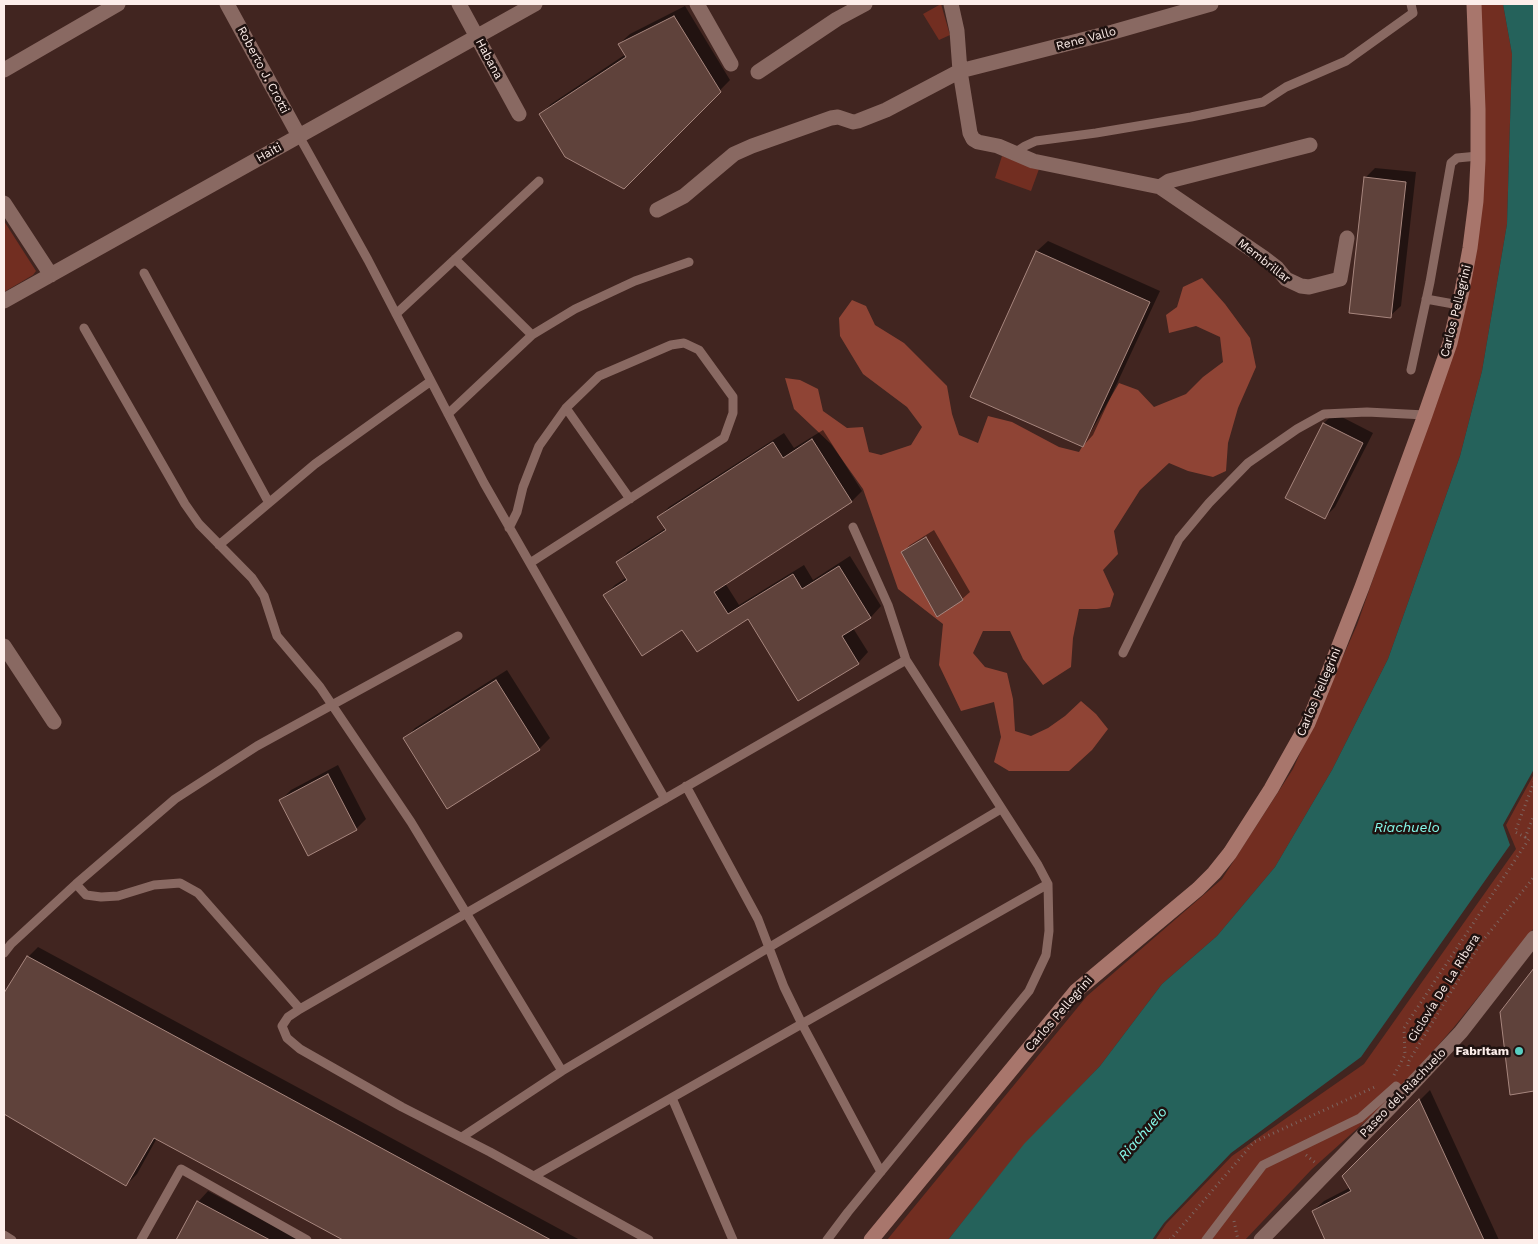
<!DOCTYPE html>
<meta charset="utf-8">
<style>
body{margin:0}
#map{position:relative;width:1538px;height:1244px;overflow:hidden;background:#412520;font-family:"Work Sans",sans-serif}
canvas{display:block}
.frame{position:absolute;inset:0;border:5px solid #fdeeea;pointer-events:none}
</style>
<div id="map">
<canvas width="1538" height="1244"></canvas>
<div class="frame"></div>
</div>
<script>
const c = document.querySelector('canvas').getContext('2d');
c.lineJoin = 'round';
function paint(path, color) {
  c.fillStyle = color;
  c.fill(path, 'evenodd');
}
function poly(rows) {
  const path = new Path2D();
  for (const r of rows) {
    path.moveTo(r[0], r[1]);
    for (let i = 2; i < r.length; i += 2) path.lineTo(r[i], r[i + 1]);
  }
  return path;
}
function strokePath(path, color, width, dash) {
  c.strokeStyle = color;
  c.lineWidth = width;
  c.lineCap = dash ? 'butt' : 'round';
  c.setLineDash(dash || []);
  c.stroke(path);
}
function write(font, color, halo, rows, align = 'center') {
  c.font = font + ' "Work Sans",sans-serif';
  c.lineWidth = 5;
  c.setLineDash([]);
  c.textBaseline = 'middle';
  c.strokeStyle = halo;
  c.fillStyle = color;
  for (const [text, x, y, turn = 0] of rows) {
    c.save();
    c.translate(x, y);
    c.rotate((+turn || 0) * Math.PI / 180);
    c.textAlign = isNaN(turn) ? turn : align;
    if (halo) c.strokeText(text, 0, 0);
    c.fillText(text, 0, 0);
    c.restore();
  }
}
paint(poly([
 [941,4,950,35,939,40,923,14],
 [1481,4,1503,4,1512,54,1507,224,1482,371,1460,456,1388,659,1332,770,1275,867,1217,936,1162,984,1100,1066,1024,1145,948,1240,887,1240,1087,996,1222,879,1293,769,1357,625,1440,387,1469,284],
 [1002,156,1039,169,1031,191,995,178],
 [4,221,36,271,33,275,4,292],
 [1534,774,1534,928,1454,1027,1397,1093,1312,1169,1245,1240,1155,1240,1166,1224,1232,1156,1364,1064,1516,849,1506,825]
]), '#722e21');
paint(poly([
 [1202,278,1225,304,1250,338,1256,367,1238,408,1228,443,1226,471,1213,477,1188,471,1169,463,1140,490,1114,531,1118,554,1103,570,1114,594,1110,607,1097,609,1079,609,1073,638,1071,667,1043,685,1023,659,1010,631,983,631,973,653,985,667,1007,673,1013,699,1015,731,1031,736,1048,728,1065,716,1081,701,1096,714,1108,729,1092,750,1069,771,1009,771,994,762,1001,737,994,702,961,711,939,665,943,624,898,589,863,489,831,444,794,409,785,378,800,380,818,389,823,411,847,428,863,427,869,452,881,455,911,445,922,427,907,407,863,374,840,336,839,318,852,300,866,306,875,325,904,343,947,386,952,414,959,435,978,443,988,416,1012,422,1059,447,1079,452,1119,383,1138,390,1154,407,1186,394,1203,377,1223,362,1220,337,1196,326,1169,333,1166,315,1177,307,1183,287]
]), '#8f4435');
paint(poly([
 [1503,4,1534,4,1534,769,1503,825,1510,845,1361,1057,1231,1153,1164,1223,1152,1240,948,1240,1024,1144,1100,1066,1162,984,1217,936,1275,867,1332,770,1388,659,1460,456,1482,371,1507,224,1512,54]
]), '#25625b');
paint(poly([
 [685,6,730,80,624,188,541,114,551,104,626,54,619,44,630,34],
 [1375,168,1416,172,1401,306,1390,316,1365,178],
 [1048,241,1160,291,1093,435,1083,446,972,396,1037,251],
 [1334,413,1373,433,1335,507,1324,518,1286,498,1324,423],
 [823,430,862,491,852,501,725,583,739,605,804,565,813,580,850,556,881,606,871,617,853,628,868,652,858,663,748,617,683,628,605,595,615,585,627,577,617,563,628,552,666,528,659,517,669,507,784,433,794,448],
 [934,530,970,592,962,599,902,553,910,545],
 [507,670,550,738,539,749,448,807,405,739,415,728],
 [338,765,366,819,356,829,281,800,291,790],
 [38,947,580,1240,345,1240,157,1138,137,1174,126,1185,4,1112,4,995,28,957],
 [1534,970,1534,1090,1511,1094,1501,1012],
 [1430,1090,1499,1240,1326,1240,1313,1211,1324,1201,1351,1187,1344,1176],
 [208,1191,300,1240,177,1240,198,1202]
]), '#0007');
const building = poly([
 [674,16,721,92,624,189,565,157,539,114,626,57,618,44,674,16],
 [1364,177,1406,182,1391,318,1349,313,1364,177],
 [1036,251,1150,302,1083,447,970,397,1036,251],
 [1323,423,1363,443,1325,519,1285,498,1323,423],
 [812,439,852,502,714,592,728,614,793,574,802,589,839,566,871,618,842,636,859,664,798,701,748,619,697,652,682,630,642,656,603,595,627,580,616,562,666,530,657,517,773,442,783,458,812,439],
 [926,537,963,600,937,617,901,552,926,537],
 [496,680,540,750,447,809,403,738,496,680],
 [328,774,357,830,308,856,279,800,328,774],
 [27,956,551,1240,343,1240,154,1138,126,1186,4,1114,4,993,27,956],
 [1534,968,1534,1091,1510,1095,1500,1012,1534,968],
 [1419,1099,1484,1240,1325,1240,1312,1211,1351,1191,1342,1176,1419,1099],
 [197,1201,270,1240,176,1240,197,1201]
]);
paint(building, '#5f423b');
strokePath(building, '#a7867e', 1);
strokePath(poly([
 [1525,838,1534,815],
 [1408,1066,1409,1061,1480,944,1534,877],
 [1394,1075,1405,1055,1404,1028,1529,839,1515,832,1534,782],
 [1306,1155,1317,1164],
 [1234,1221,1238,1240],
 [1170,1240,1254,1142,1377,1086]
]), '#7c6560', 3, [1, 4]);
strokePath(poly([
 [299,136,368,260,484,483,665,799],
 [1013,154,1025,146,1036,141,1096,133,1191,117,1263,102,1286,87,1346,61,1413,13,1411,4],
 [455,259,532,335],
 [144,273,269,503],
 [1426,299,1459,305],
 [396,314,539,181],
 [84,328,185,504,199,524,252,578,264,596,277,636,320,687,411,822,562,1071],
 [1411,370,1430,282,1451,163,1457,158,1478,156],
 [566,408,630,499],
 [448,414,532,335,575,309,635,281,689,262],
 [509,528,517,512,523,487,539,446,566,408,599,376,671,345,684,343,699,350,733,397,733,413,724,438,530,563],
 [219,545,315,464,431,381],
 [1123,653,1179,539,1209,503,1248,463,1297,429,1324,414,1367,412,1425,415],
 [686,786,758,919,784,987,802,1024,881,1172],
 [76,884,86,895,101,897,118,896,154,885,180,883,198,893,300,1009],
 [4,953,11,944,76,884,175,799,257,746,458,636],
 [672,1098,733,1240],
 [462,1137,562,1071,1001,809],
 [534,1176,1048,884],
 [4,1235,12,1240],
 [141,1240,181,1169,307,1240],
 [649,1240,490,1152,402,1107,300,1049,287,1038,282,1026,288,1017,300,1009,906,660],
 [827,1240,848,1212,1029,991,1046,955,1049,931,1048,884,1038,865,906,660,888,605,853,527],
 [1206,1240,1263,1165,1360,1118,1396,1086,1403,1094]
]), '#896962', 9);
strokePath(poly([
 [227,4,299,136],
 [459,4,519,114],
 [697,4,731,64],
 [951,4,957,31,960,71,970,133,973,139,978,142,998,146,1033,161,1160,187,1264,258,1277,268,1286,279,1301,286,1309,287,1340,279,1347,238],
 [4,70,118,4],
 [758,72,837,19,865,4],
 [1160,187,1169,181,1310,145],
 [4,203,51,275],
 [657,210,684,196,734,154,752,146,831,118,838,117,853,122,858,121,886,110,960,71,1113,32,1211,4],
 [4,301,535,4],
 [4,646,54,722],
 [1261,1240,1403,1094,1461,1032,1534,938]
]), '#896962', 15);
strokePath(poly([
 [871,1240,1076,991,1198,889,1214,873,1230,853,1271,789,1308,723,1326,679,1362,587,1425,415,1450,343,1462,291,1470,248,1476,201,1478,160,1478,109,1474,4]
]), '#a8766c', 15);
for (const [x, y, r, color] of [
 [1519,1051,5,"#58cec1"]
]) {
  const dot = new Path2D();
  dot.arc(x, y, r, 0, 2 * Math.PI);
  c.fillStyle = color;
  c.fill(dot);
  strokePath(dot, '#1f1210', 2);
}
write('12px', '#fdeeea', '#1f1210', [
 ["Rene Vallo",1086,39,-15],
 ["Habana",489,59,62],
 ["Roberto J. Crotti",263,70,62],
 ["Haiti",269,153,-29],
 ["Membrillar",1264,261,38],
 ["Carlos Pellegrini",1456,311,-76],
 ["Carlos Pellegrini",1319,692,-67],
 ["Ciclovía De La Ribera",1444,988,-58],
 ["Carlos Pellegrini",1059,1014,-49],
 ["Paseo del Riachuelo",1403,1093,-46]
]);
write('bold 12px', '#fdeeea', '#1f1210', [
 ["Fabritam",1509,1051]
], 'right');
write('italic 14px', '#86fbec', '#1f1210', [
 ["Riachuelo",1407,828],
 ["Riachuelo",1143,1134,-49]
]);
</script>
